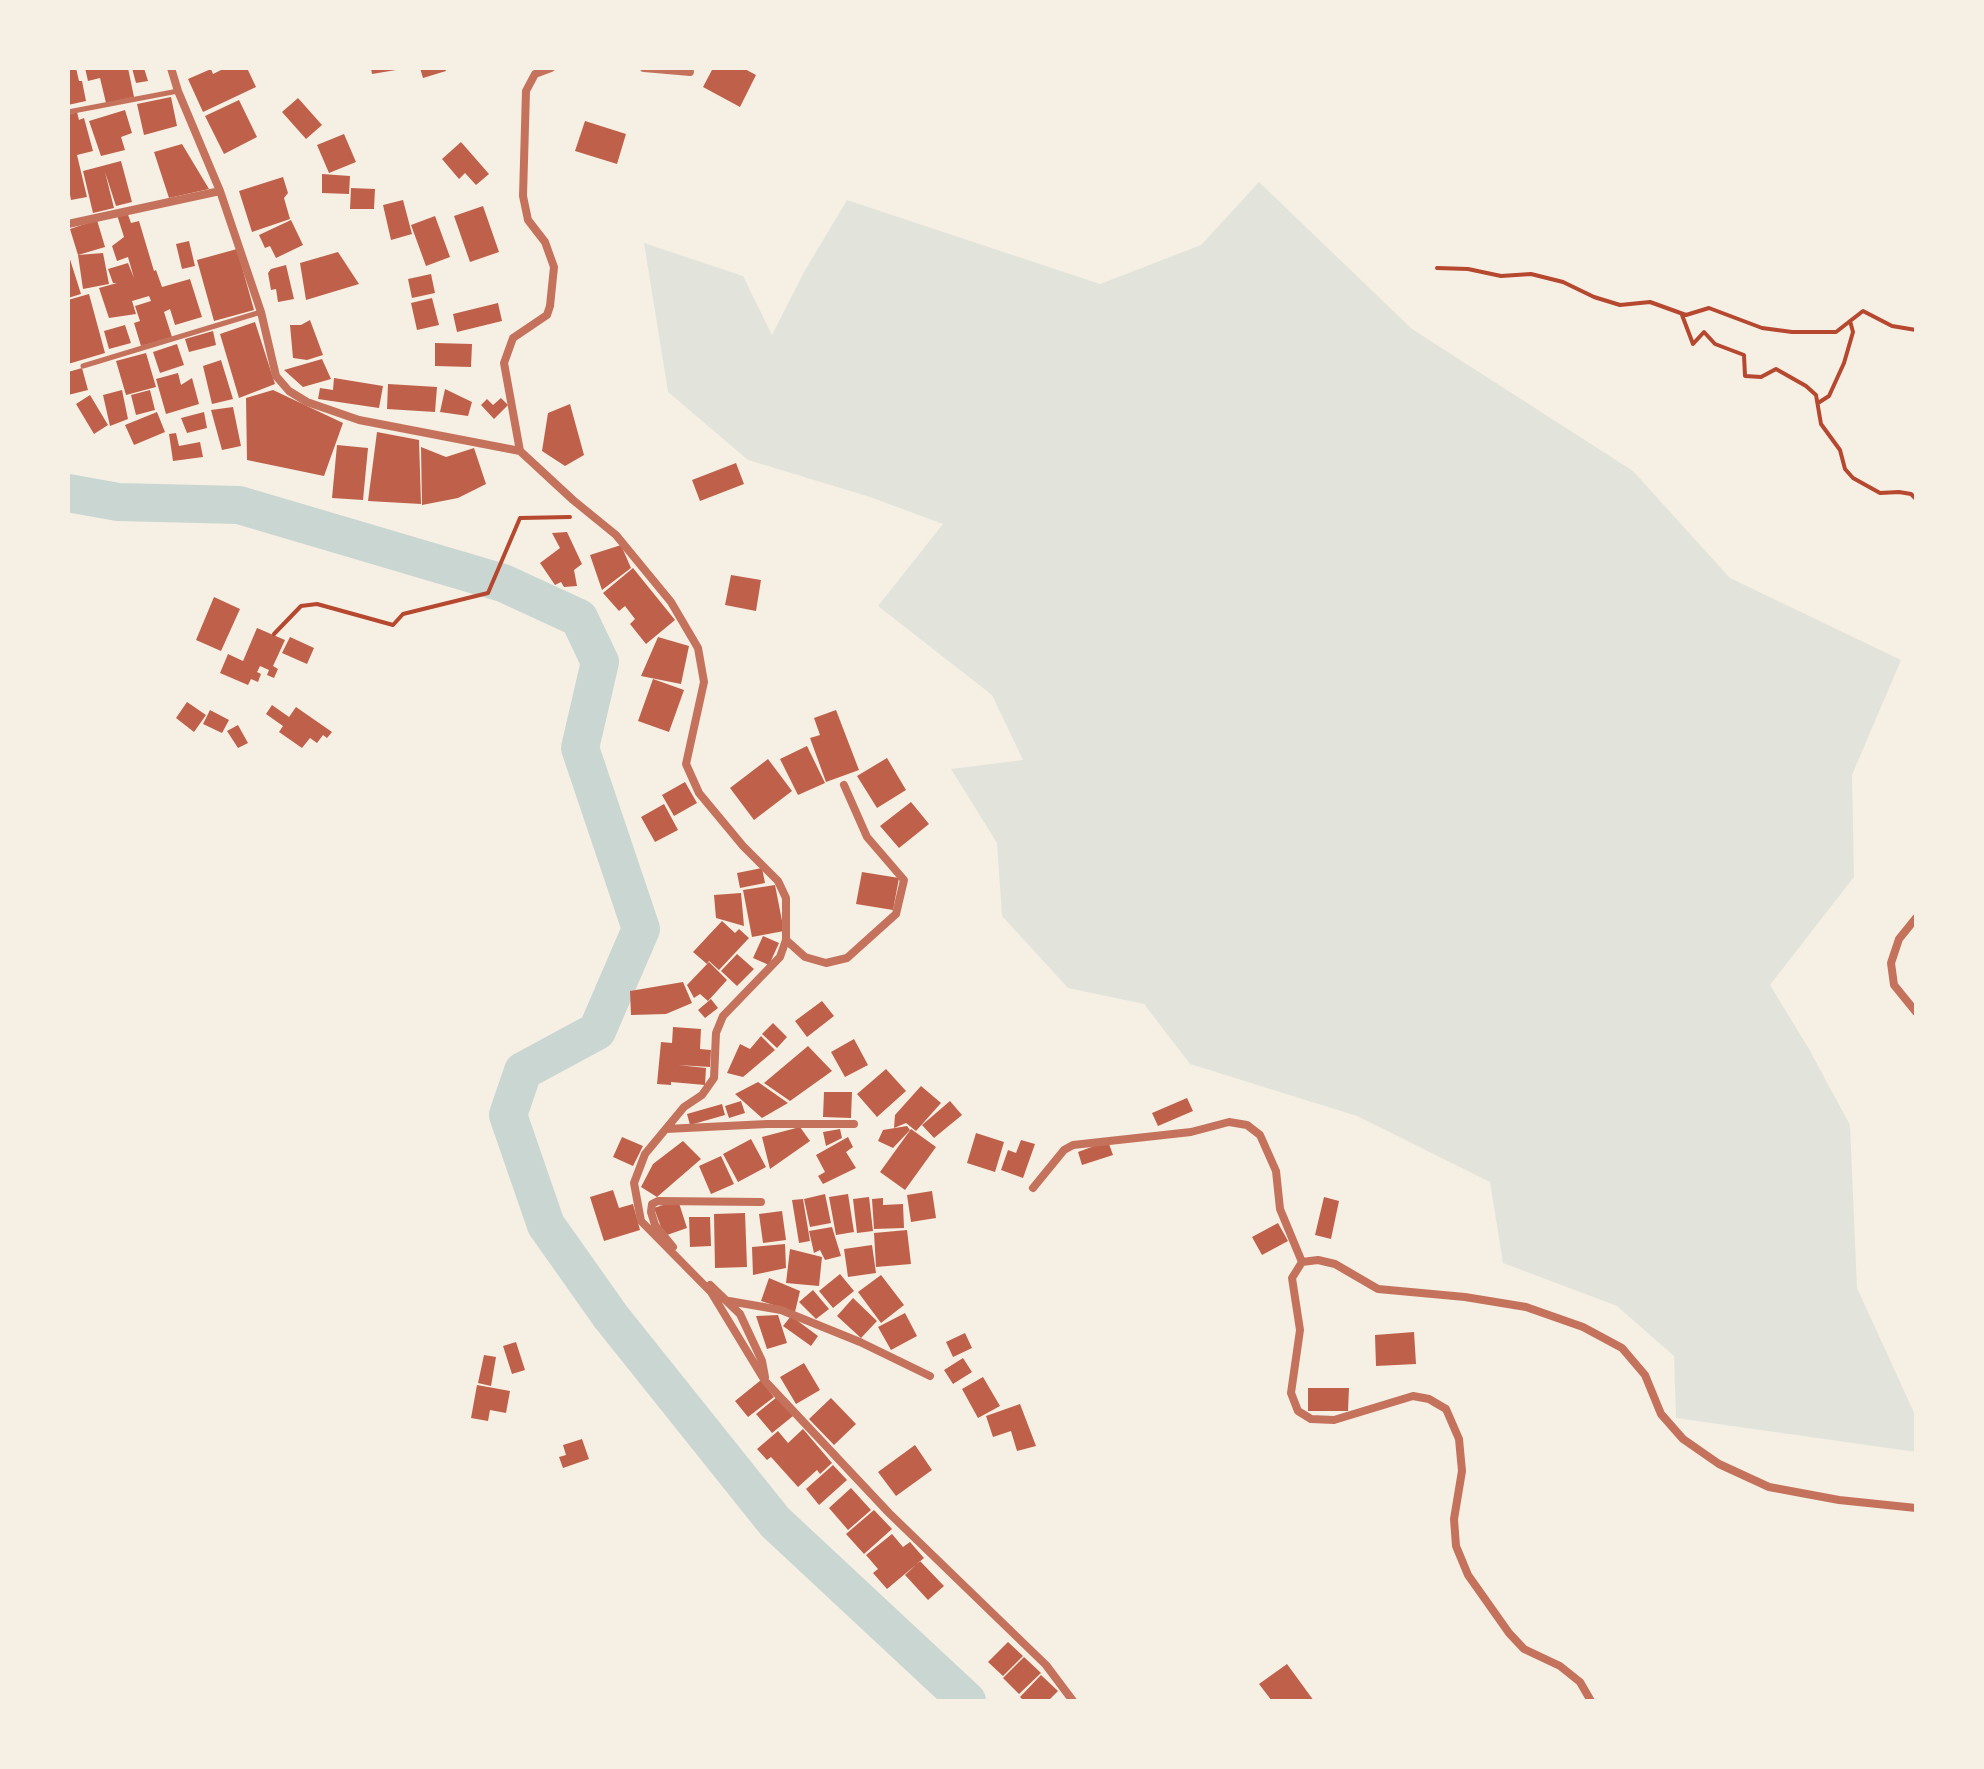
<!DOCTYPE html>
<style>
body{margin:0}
#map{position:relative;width:1984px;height:1769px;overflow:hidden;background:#f6efe4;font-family:"Exo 2",sans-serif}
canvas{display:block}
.frame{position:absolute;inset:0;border:70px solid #f6efe4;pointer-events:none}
</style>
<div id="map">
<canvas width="1984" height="1769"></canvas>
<div class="frame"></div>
</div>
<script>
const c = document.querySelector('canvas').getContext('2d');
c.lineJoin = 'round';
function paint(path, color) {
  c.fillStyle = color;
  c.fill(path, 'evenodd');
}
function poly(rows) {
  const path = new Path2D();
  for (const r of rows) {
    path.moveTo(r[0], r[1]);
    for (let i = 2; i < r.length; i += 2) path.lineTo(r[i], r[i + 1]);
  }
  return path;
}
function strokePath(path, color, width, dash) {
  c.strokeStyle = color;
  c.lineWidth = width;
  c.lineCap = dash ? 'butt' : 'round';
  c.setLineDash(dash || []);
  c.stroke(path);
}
paint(poly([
 [1259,182,1412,329,1633,471,1730,578,1901,660,1852,775,1854,877,1770,985,1809,1049,1850,1125,1857,1288,1916,1417,1916,1452,1676,1418,1674,1356,1617,1306,1503,1263,1490,1182,1357,1116,1190,1064,1144,1004,1068,988,1002,916,997,843,951,769,1023,760,992,695,878,606,943,524,870,497,748,460,668,392,644,243,743,276,772,335,804,272,847,200,1100,284,1201,245]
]), '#e2e4dc');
strokePath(poly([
 [68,493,118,502,239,505,503,583,579,618,600,662,580,748,641,929,597,1031,523,1071,508,1115,546,1225,611,1317,775,1522,967,1701]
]), '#c9d6d2', 38);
paint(poly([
 [68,68,76,68,79,81,82,81,86,101,68,105],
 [85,68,128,68,134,97,106,103,100,78,88,81],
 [132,68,144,68,148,81,136,83],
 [225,68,247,68,256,87,203,112,188,79,211,69,213,74],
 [371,68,395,68,396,70,372,74],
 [420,68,445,68,446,71,423,78],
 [713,68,743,68,756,75,740,107,703,87],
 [171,97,177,126,144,135,137,104],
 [298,98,322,125,306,139,282,112],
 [239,100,257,137,224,154,205,116],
 [125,110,132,133,121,137,125,150,101,156,89,121],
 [77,112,79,120,84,118,93,151,77,155,87,197,71,200,68,184,68,115],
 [585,121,626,134,617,164,575,151],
 [344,134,356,162,329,173,317,145],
 [461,142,489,174,476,185,465,173,459,179,442,159],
 [182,144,209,189,169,198,154,152],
 [121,161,132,202,116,206,105,172,114,208,93,213,83,171],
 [322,174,350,176,349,194,322,193],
 [283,177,288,193,284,198,290,219,252,232,239,191],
 [351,188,375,189,374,209,350,209],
 [403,200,412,234,391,240,383,205],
 [483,206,499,252,470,262,454,216],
 [127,212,131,223,139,221,154,271,156,270,162,287,190,279,202,317,175,325,170,309,164,312,172,337,141,346,134,323,140,321,135,306,151,301,149,296,132,301,136,314,109,318,99,288,117,283,113,283,108,269,128,263,134,278,128,257,117,261,112,246,124,237,117,215],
 [435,216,450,257,426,266,411,225],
 [97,220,105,247,78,255,70,229],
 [291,220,303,245,276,258,270,246,265,248,259,235],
 [189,241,195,266,182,269,176,244],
 [237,249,254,310,214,321,197,260],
 [338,252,359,284,306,300,300,263],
 [68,253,81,294,68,298],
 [103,253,109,284,83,289,78,255],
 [286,265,294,299,278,302,276,289,271,290,268,273,271,269],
 [431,274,435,293,412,298,408,279],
 [89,294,105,353,68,364,68,300],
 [432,298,439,325,417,330,411,303],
 [498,303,502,321,457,332,453,314],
 [310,320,323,355,307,360,293,358,290,325,301,325],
 [255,322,275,384,239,398,220,334],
 [125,325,131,343,109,349,104,331],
 [213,331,216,345,189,352,185,339],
 [435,343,472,344,471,367,435,366],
 [177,344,184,365,160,373,153,352],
 [146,353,156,387,126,395,116,361],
 [322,359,331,379,303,387,284,370],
 [221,360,233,399,212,404,203,366],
 [82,368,88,390,68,395,68,372],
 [178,373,181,385,192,378,199,404,166,414,156,379],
 [334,378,383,386,379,408,318,399,320,388,333,390],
 [388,384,437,387,435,412,387,409],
 [445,389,472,402,468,416,440,412],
 [122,390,128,419,110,426,103,395],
 [150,390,155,410,136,415,131,395],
 [273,390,343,423,324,476,247,460,246,398],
 [90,395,108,425,94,434,76,404],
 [501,398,508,405,494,419,481,405,487,399,493,405],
 [570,404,584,455,565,466,542,451,548,413],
 [233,407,241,446,222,450,211,410],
 [157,412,165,432,134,445,125,425],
 [204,412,207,428,187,433,181,418],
 [377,432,419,440,421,504,368,501],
 [176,433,179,446,200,442,203,457,173,461,169,434],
 [337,445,368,448,363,500,332,498],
 [421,447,446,457,474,448,486,484,458,498,422,505],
 [736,463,744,484,700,501,692,480],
 [567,532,582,564,574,570,577,586,564,587,561,582,555,585,540,563,560,548,552,533],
 [621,545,631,568,602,590,590,555],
 [633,568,675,620,646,644,630,624,635,619,625,606,619,611,603,593],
 [731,575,761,580,756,611,725,605],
 [214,597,240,609,221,651,196,640],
 [257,628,285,640,273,666,278,669,274,678,267,675,269,670,260,666,257,672,261,674,258,682,251,679,248,685,220,673,228,654,243,661],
 [290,637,314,648,307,664,282,653],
 [658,637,689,646,681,684,641,676],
 [653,679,684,690,669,732,638,721],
 [187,702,206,715,194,732,176,718],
 [272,705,289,717,296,707,332,732,327,738,323,735,317,743,310,738,302,748,279,732,283,726,266,714],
 [210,710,229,720,222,733,203,724],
 [836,710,859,770,826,782,810,738,820,735,814,718],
 [238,725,248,743,238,748,227,731],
 [807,746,825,783,798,795,780,759],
 [887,758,906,790,877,808,857,776],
 [768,759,792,791,754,820,730,788],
 [685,782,697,803,674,816,662,795],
 [911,802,929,824,899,848,880,826],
 [664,804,678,830,655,842,641,817],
 [762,868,765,883,740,888,737,873],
 [862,872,899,878,893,910,856,904],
 [775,885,784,931,752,937,743,890],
 [741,893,744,926,716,918,714,895],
 [722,921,735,933,739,929,749,938,719,970,709,961,707,964,693,952],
 [763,936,779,943,769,965,753,958],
 [737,954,754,969,737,986,721,971],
 [709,962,727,980,708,1001,700,994,694,998,687,985],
 [683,982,692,1003,666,1014,631,1015,630,991],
 [711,999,718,1008,705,1018,698,1010],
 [822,1001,834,1016,807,1037,795,1021],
 [773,1023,787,1037,777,1048,762,1034],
 [673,1027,701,1029,700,1049,711,1050,710,1067,678,1065,706,1068,705,1085,671,1082,671,1085,657,1084,661,1042,672,1043],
 [761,1036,775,1050,743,1077,727,1073,740,1044,750,1049],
 [854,1039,868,1065,845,1077,831,1052],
 [808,1046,832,1071,790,1101,764,1083],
 [886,1069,906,1091,877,1117,857,1094],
 [758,1082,788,1103,762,1118,735,1094],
 [921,1086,941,1103,916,1131,906,1123,894,1128,895,1115],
 [824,1092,852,1092,851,1118,823,1117],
 [1187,1098,1193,1111,1158,1126,1152,1113],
 [741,1101,745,1113,729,1118,725,1106],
 [950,1101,962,1115,934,1138,922,1125],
 [722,1104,725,1115,690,1125,687,1114],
 [907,1126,910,1130,893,1148,878,1141,883,1130],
 [800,1127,810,1141,770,1169,762,1137],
 [840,1129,842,1138,826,1146,823,1132],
 [911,1129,936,1147,905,1190,880,1172],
 [976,1133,1004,1142,995,1172,967,1163],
 [622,1137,643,1146,633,1166,613,1157],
 [848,1137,853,1147,846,1152,856,1168,823,1184,818,1176,825,1172,816,1155],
 [751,1139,766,1167,738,1182,723,1154],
 [1021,1140,1035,1144,1023,1178,1001,1170,1008,1150,1016,1153],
 [683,1141,701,1159,657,1197,641,1187,653,1164],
 [1108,1141,1113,1155,1082,1165,1078,1152],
 [721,1156,734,1184,711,1194,699,1166],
 [613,1190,619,1208,633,1204,640,1230,604,1241,590,1197],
 [932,1191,936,1218,911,1222,907,1195],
 [825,1194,831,1223,810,1227,804,1199],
 [848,1194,854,1232,836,1235,829,1197],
 [869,1197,873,1231,857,1233,853,1199],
 [1324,1197,1339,1201,1331,1239,1315,1235],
 [883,1198,883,1205,903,1204,904,1228,874,1229,872,1199],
 [803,1199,810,1241,799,1243,792,1200],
 [678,1200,687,1228,667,1235,661,1227,654,1208],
 [782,1211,786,1240,763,1243,759,1214],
 [745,1213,747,1267,715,1268,714,1214],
 [689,1217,710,1217,711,1246,690,1247],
 [1278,1223,1288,1241,1262,1255,1252,1237],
 [832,1227,841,1256,825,1260,820,1250,814,1253,809,1231],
 [907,1230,911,1264,876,1267,874,1233],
 [785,1244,786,1268,753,1275,752,1247],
 [872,1245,876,1273,848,1277,844,1249],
 [790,1249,822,1257,819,1286,786,1283],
 [840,1274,854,1291,833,1308,819,1291],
 [881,1275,904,1305,881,1323,858,1292],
 [769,1278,800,1291,795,1312,761,1301],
 [813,1290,829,1309,816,1319,799,1302],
 [853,1298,877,1321,861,1338,837,1316],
 [905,1313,917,1336,891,1350,878,1327],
 [778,1315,787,1343,767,1349,756,1316],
 [791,1316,818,1336,811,1346,783,1326],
 [1414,1332,1416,1364,1376,1366,1375,1335],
 [965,1333,972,1348,953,1357,946,1342],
 [516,1342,525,1370,512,1374,503,1346],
 [484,1355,496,1357,491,1386,478,1383],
 [963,1358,972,1372,953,1384,944,1370],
 [804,1363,820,1390,796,1404,780,1377],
 [983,1377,1000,1406,978,1418,962,1389],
 [761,1380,774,1397,748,1417,735,1401],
 [477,1385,510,1391,506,1413,490,1410,488,1421,471,1418],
 [1308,1388,1349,1388,1348,1411,1308,1411],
 [777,1397,793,1416,772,1433,756,1414],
 [831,1398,856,1424,834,1445,809,1419],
 [1020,1404,1036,1446,1017,1451,1011,1431,993,1437,986,1416],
 [803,1429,832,1463,820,1474,817,1470,798,1487,771,1457,767,1460,757,1449,778,1431,788,1443],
 [582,1439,589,1459,563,1468,559,1457,566,1455,563,1445],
 [915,1445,932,1470,896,1496,878,1472],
 [833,1465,847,1480,819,1505,806,1489],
 [851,1488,871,1510,848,1530,829,1508],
 [874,1510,892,1529,864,1554,846,1534],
 [892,1534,903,1547,910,1542,924,1558,887,1589,873,1573,878,1569,866,1555],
 [920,1561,944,1586,928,1600,905,1575],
 [1008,1642,1023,1656,1003,1676,988,1662],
 [1024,1657,1041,1673,1019,1694,1003,1678],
 [1287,1664,1314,1701,1272,1701,1259,1684],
 [1041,1675,1058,1691,1048,1701,1024,1701,1020,1697]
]), '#bf614a');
strokePath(poly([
 [1437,268,1468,269,1501,276,1531,274,1563,282,1594,297,1620,305,1650,302,1686,315,1709,308,1762,328,1792,332,1836,332,1863,311,1892,326,1916,330],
 [1682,315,1693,344,1704,332,1715,344,1744,355,1745,376,1761,377,1776,369,1806,386,1816,395,1821,424,1840,450,1845,469,1853,478,1880,493,1899,492,1911,494,1916,499],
 [1818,403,1829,396,1844,363,1853,332,1850,321],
 [274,634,301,606,317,604,393,625,403,614,488,593,520,518,570,517]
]), '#b5482f', 4);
strokePath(poly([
 [68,112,178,91],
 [83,366,261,312]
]), '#c5725c', 5);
strokePath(poly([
 [171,68,178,91,220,191,261,312,276,376,289,391,307,402,359,420,520,451],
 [644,68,690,72],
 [68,224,220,191],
 [520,451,573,500,616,535,671,602,698,648,704,682,686,764,699,793,743,846,778,881,786,898,786,940,780,957,723,1016,716,1033,714,1078,702,1095,684,1107,645,1154,634,1183,641,1221,711,1292,765,1381,889,1513,1046,1665,1073,1701],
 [520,451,504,363,513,338,547,315,550,306,554,267,545,242,528,220,523,196,526,91,535,74,551,68],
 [1916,918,1899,939,1891,963,1894,985,1916,1012],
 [786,940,805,957,826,963,847,958,896,914,904,880,867,837,844,785],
 [666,1129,767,1124,854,1124],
 [1033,1188,1064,1150,1073,1145,1191,1132,1229,1122,1247,1125,1260,1135,1276,1171,1280,1209,1302,1262],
 [673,1247,655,1225,651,1212,652,1204,658,1201,761,1202],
 [710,1285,740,1314,762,1361,765,1377],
 [729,1301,781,1310,860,1342,930,1376],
 [1591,1701,1580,1682,1560,1666,1524,1649,1509,1633,1468,1575,1456,1546,1454,1519,1462,1471,1459,1439,1446,1409,1429,1399,1413,1396,1334,1420,1311,1419,1298,1411,1291,1393,1300,1330,1292,1278,1302,1262,1318,1260,1335,1264,1378,1289,1465,1297,1526,1307,1583,1327,1622,1348,1645,1375,1661,1414,1683,1439,1719,1464,1769,1487,1839,1500,1916,1508]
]), '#c5725c', 8);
</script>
